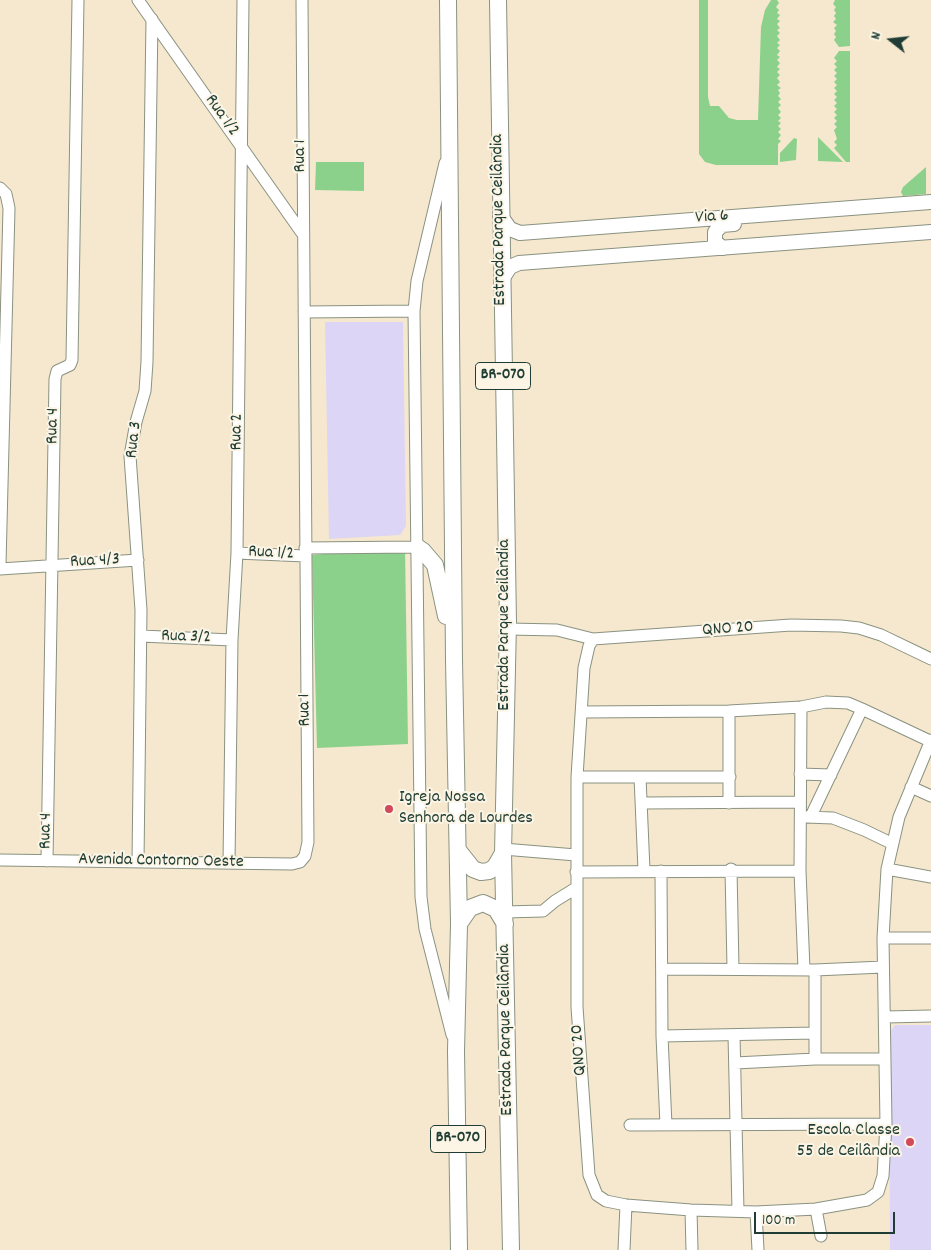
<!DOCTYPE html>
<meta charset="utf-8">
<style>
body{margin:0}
#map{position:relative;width:931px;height:1250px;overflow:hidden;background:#f5e8ce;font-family:Dekko,sans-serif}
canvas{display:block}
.north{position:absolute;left:866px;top:15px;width:50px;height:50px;-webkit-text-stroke:4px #fcf5e5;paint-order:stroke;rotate:286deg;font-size:14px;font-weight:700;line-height:20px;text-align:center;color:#1f3d34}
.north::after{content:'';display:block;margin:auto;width:18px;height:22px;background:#1f3d34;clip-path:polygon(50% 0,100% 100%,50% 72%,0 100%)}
.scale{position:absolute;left:754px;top:1212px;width:141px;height:22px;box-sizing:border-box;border:2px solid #1f3d34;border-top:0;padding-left:6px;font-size:15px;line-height:18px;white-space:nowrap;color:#1f3d34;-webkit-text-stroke:4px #fcf5e5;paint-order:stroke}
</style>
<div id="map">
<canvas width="931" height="1250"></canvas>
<div class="north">N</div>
<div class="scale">100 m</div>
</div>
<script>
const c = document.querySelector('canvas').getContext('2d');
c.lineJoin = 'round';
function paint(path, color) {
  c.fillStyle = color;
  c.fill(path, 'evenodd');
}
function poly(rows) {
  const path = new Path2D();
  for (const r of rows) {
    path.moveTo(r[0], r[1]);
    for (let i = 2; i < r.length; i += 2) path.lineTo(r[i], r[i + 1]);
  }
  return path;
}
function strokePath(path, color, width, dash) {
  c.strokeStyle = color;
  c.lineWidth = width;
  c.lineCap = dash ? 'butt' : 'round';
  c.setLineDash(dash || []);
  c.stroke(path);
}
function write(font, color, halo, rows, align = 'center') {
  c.font = font + ' Dekko,sans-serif';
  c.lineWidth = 4;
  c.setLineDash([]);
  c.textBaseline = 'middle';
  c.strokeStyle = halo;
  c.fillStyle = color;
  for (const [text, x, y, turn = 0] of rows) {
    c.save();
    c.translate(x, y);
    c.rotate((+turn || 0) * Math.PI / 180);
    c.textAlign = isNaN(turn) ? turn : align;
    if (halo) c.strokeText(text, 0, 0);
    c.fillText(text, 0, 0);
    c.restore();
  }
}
paint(poly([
 [325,322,403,322,406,526,400,535,329,539],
 [895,1025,931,1025,931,1250,890,1250,889,1033]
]), '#dcd5f6');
paint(poly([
 [699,0,708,0,708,97,710,106,719,106,729,118,737,120,758,120,761,27,765,10,771,0,777,0,779,3,776,7,779,10,777,13,780,15,777,19,780,21,777,24,780,28,777,30,780,33,777,36,780,40,777,43,780,45,777,48,780,51,777,55,780,57,777,60,780,63,777,67,780,69,777,72,780,75,777,78,780,82,777,85,781,88,778,90,780,93,778,96,781,99,778,102,781,105,778,108,781,112,778,115,781,118,778,121,781,123,778,126,781,129,778,132,781,135,778,139,781,141,778,144,778,165,716,165,705,162,699,154],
 [835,0,850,0,850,46,839,47,834,40,836,37,834,34,836,31,834,28,837,25,833,22,836,19,834,16,836,13,834,10,836,7,833,4],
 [839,51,850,51,850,162,846,162,834,148,837,145,834,142,837,139,834,130,837,127,834,124,837,121,834,118,837,115,834,112,837,109,834,106,837,103,834,100,837,97,834,94,837,91,834,88,837,85,834,82,837,79,834,76,837,73,834,70,837,67,834,64,837,61,834,58],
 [818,137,843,162,818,161],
 [794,138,797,139,796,160,780,162,780,153],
 [316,162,364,162,364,191,315,190],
 [926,167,926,194,903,196,901,192,903,187],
 [405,547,408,744,317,748,312,555]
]), '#8cd18b');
const minor = poly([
 [138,0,302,233],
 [445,163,417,281,414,311,421,897,425,929,452,1035],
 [0,188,6,194,9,208,0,564],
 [304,312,414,311],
 [305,548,417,547],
 [237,553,305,556],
 [0,569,138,560],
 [508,629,557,630,593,639,791,625,841,626,859,628,881,635,931,659],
 [141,636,232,640],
 [593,639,589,646,584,668,577,777,577,1007,589,1175,597,1195,606,1201,626,1205,691,1210,756,1212,816,1209,867,1200,878,1192,883,1176,886,1124,883,938,887,869,899,817,931,740],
 [801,707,800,871,804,969],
 [729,711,729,803],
 [582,712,729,711,801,707,826,702,848,703,862,709,930,741],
 [800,774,831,775],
 [577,777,730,777],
 [640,777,644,870],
 [911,787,931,796],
 [642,803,800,802],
 [811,816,862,709],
 [806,817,833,818,864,830,891,843],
 [503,849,576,855],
 [0,860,292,864,300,862,305,856,308,842,302,0],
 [47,861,55,379,57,371,70,365,72,360,78,0],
 [138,862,141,610,130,456,136,422,145,391,147,362,152,19],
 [229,863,232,640,237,553,243,0],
 [731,869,733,968],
 [887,869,931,877],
 [661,871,662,1036,666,1125],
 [576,872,800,871],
 [505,912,543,911,555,901,576,888],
 [883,938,931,938],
 [662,969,815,970,883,967],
 [885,1017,931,1016],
 [734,1035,738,1211],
 [662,1036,815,1033],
 [815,1059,815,970],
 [735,1063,815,1059,885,1059],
 [630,1125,886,1124],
 [816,1209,821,1236],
 [691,1210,692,1250],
 [756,1212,758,1250],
 [624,1250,626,1205]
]);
const major = poly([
 [500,215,510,229,520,233,931,202],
 [723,248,715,242,715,232,722,225,734,224],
 [501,281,510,267,519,263,931,232]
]);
const highway = poly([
 [448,0,454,660,459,924,456,1051,459,1250],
 [498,0,508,622,503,853,511,1250],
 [417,547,423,551,435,565,446,616],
 [458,850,473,869,481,872,489,871,495,867,503,853],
 [459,924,470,908,483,903,496,909,505,924]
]);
strokePath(minor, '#8a9281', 13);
strokePath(major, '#8a9281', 16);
strokePath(highway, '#8a9281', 18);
strokePath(minor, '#fff', 11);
strokePath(major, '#fff', 14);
strokePath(highway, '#fff', 16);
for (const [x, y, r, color] of [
 [389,809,5,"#d1495b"],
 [910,1142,5,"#d1495b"]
]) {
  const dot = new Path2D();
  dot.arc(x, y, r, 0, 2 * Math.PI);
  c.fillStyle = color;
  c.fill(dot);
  strokePath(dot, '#fcf5e5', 2);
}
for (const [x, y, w] of [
 [503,376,55],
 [458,1139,55]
]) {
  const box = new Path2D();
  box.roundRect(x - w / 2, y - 13.5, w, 27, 4);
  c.fillStyle = '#fcf5e5';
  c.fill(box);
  strokePath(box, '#1f3d34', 1);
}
write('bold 16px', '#1f3d34', null, [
 ["BR-070",503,376],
 ["BR-070",458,1139]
]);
write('18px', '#1f3d34', '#fcf5e5', [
 ["Rua 1/2",221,116,55],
 ["Rua 1",302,156,-90],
 ["Via 6",712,218,-4],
 ["Estrada Parque Ceilândia",500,220,-91],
 ["Rua 4",54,426,-89],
 ["Rua 2",238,432,-89],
 ["Rua 3",135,440,-83],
 ["Rua 1/2",271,554,3],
 ["Rua 4/3",95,562,-3],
 ["Estrada Parque Ceilândia",506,625,-90],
 ["QNO 20",728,630,-4],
 ["Rua 3/2",186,638,2],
 ["Rua 1",306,710,-91],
 ["Rua 4",47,831,-89],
 ["Avenida Contorno Oeste",161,862,1],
 ["Estrada Parque Ceilândia",507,1030,-91],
 ["QNO 20",580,1050,-94]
]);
write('18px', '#1f3d34', '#fcf5e5', [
 ["Igreja Nossa",399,799],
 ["Senhora de Lourdes",399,820],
 ["Escola Classe",900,1132,"right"],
 ["55 de Ceilândia",900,1153,"right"]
], 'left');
</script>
